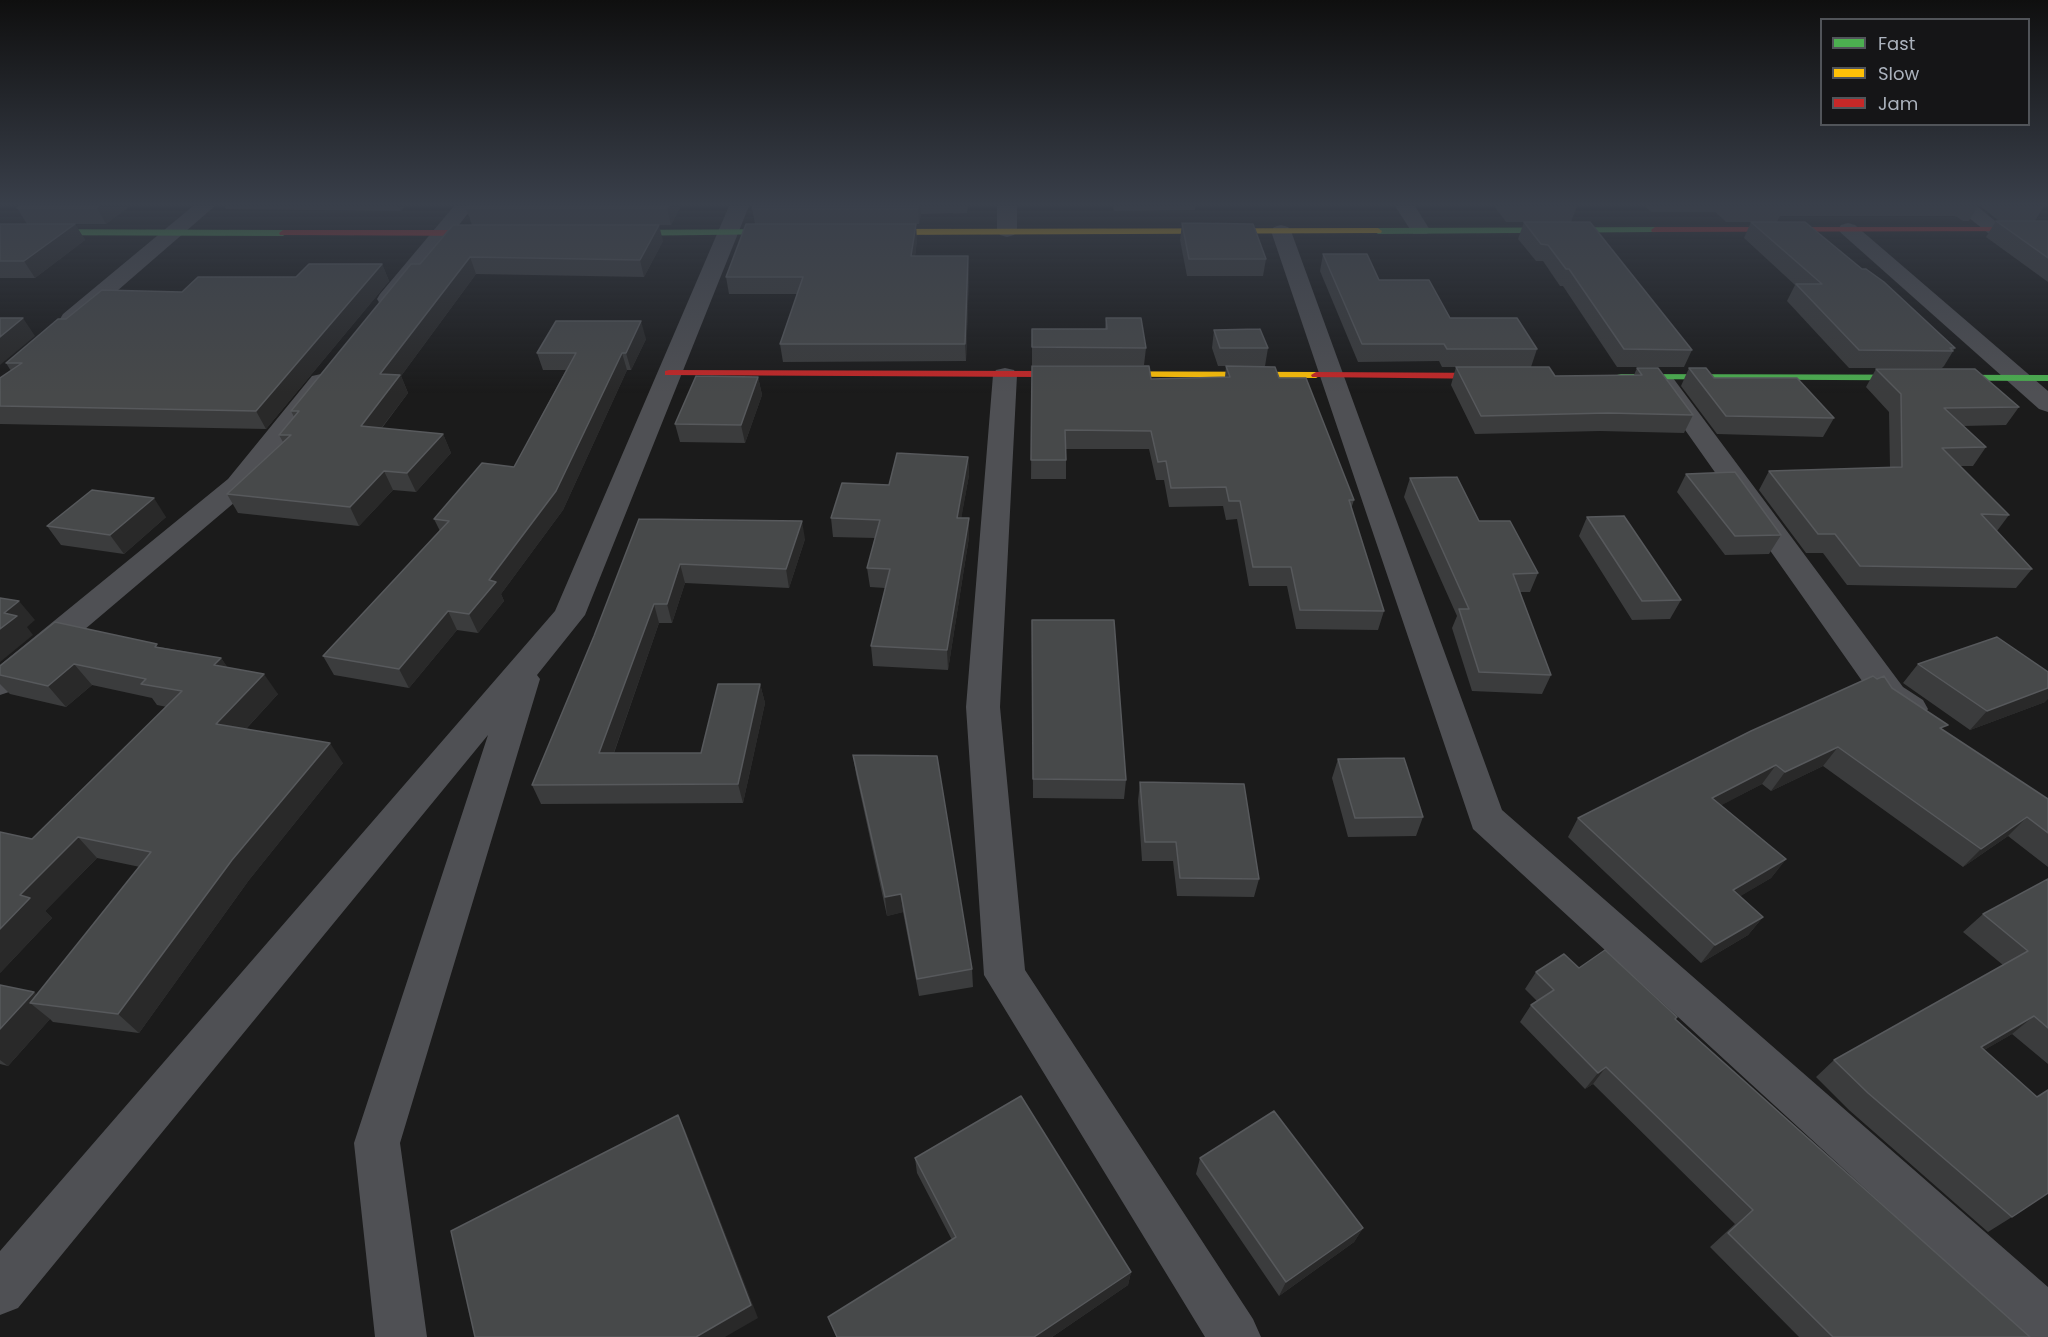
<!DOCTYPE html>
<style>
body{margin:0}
#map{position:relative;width:2048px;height:1337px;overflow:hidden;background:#1b1b1b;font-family:Poppins,sans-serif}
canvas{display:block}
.legend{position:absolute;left:1820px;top:18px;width:210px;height:108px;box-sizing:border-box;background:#151517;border:2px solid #515459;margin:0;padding:8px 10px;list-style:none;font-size:18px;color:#abb2bd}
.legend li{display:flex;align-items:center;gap:12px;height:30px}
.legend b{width:30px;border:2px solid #515459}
</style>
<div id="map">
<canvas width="2048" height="1337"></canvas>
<ul class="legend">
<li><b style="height:8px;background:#4caf50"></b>Fast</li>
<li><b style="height:8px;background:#ffc107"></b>Slow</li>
<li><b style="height:8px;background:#c62828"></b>Jam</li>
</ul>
</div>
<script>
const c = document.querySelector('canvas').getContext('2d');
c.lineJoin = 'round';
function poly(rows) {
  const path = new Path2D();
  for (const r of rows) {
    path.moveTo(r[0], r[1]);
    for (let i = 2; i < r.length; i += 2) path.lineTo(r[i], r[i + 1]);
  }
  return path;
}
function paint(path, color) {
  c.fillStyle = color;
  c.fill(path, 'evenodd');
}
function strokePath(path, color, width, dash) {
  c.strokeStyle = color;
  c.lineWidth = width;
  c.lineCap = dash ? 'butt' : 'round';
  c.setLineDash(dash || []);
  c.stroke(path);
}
paint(poly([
 [193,206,215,206,79,324,71,326,63,324,60,319,63,314,193,206],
 [454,206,474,206,396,304,388,306,380,304,377,299,380,294,454,206],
 [729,206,749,206,585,615,537,675,540,679,400,1143,427,1337,375,1337,354,1143,488,735,18,1308,0,1315,0,1251,555,611,729,206],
 [997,206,1017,206,1017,231,1014,235,1007,237,1000,235,997,231,997,206],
 [1395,206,1415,206,1430,230,1427,234,1413,234,1395,206],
 [1954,206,1977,206,2005,229,2002,233,1995,235,1988,233,1954,206],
 [1848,223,1855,225,2048,391,2048,412,2039,409,1841,233,1838,229,1841,225,1848,223],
 [1281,225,1288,227,1291,231,1502,810,2048,1287,2048,1337,2027,1337,1473,829,1271,231,1274,227,1281,225],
 [1005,368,1014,370,1017,375,1000,707,1025,970,1253,1319,1261,1337,1205,1337,984,975,966,707,993,375,996,370,1005,368],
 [321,374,330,376,333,381,248,491,12,691,0,695,0,665,228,479,312,376,321,374],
 [1664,376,1673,378,1903,687,1923,700,1928,709,1923,718,1911,722,1899,718,1879,705,1652,383,1655,378,1664,376]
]), '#4f5054');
paint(poly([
 [1655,227,1659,230,1658,232,1378,234,1374,231,1378,228,1655,227],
 [0,229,283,230,287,233,283,236,0,235,0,229],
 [786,229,789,230,789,234,616,236,612,233,616,230,786,229],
 [1621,374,2048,375,2048,381,1617,379,1617,375,1621,374]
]), '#4caf50');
paint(poly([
 [1378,228,1382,231,1381,233,871,235,867,232,871,229,1378,228],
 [1038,371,1316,372,1321,375,1316,378,1034,376,1033,374,1038,371]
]), '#ffc107');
paint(poly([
 [1655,227,2048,227,2048,231,1652,232,1651,230,1655,227],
 [283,230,492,230,496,233,492,236,280,235,279,233,283,230],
 [669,370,1038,371,1043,374,1038,377,665,375,665,371,669,370],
 [1316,372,1498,373,1503,376,1498,379,1312,377,1311,375,1316,372]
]), '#c62828');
paint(poly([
 [19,206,130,206,106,224,27,224,17,208],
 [224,206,405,206,401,211,226,209],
 [681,206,671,225,472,225,466,208],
 [753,206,968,206,967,213,921,214,919,224,755,224,752,209],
 [1113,206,1195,206,1195,210,1114,211],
 [1494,206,1577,206,1571,222,1506,222],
 [1645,206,1978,206,1969,221,1963,221,1955,216,1780,216,1777,222,1726,222,1715,212,1651,212],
 [1980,206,2044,206,2035,221,1999,221],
 [1996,221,2048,221,2048,282,1986,237],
 [1524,222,1692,350,1684,367,1617,367,1563,286,1560,286,1543,261,1536,261,1518,239],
 [1751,222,1862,269,1955,348,1944,366,1942,368,1849,368,1787,301,1795,285,1744,238],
 [1182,223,1266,259,1263,276,1187,276,1180,240],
 [0,224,75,224,85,240,35,278,0,278],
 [453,225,663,241,644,277,476,274,401,376,408,393,382,428,443,434,451,453,416,492,393,490,359,526,238,513,227,494,283,442,279,435,294,417,291,411,420,264],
 [917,240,915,256,969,273,966,361,783,362,780,344,797,294,729,294,726,277],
 [1323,254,1379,280,1450,318,1537,349,1531,367,1442,367,1439,361,1358,362,1320,271],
 [382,264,389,281,266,429,0,424,0,378,11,371,6,363,66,319,182,292,296,277],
 [1106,318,1146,348,1144,365,1032,365,1032,329,1105,329],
 [1214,330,1268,348,1265,366,1218,366,1212,348],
 [646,339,631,370,627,370,563,510,501,594,504,601,478,633,457,630,409,688,334,675,323,656,440,531,434,519,514,467,566,370,543,370,537,353],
 [1032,366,1151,379,1225,377,1226,366,1279,378,1354,500,1351,509,1384,611,1378,630,1296,629,1287,586,1249,586,1237,519,1226,520,1223,506,1169,507,1164,480,1156,480,1149,449,1066,449,1066,479,1031,479],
 [1456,367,1555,376,1634,375,1637,368,1693,415,1684,433,1600,431,1475,434,1451,385],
 [1689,368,1714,378,1834,418,1823,437,1717,434,1681,386],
 [1876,369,2019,407,2006,425,1963,426,1986,447,1973,466,1960,466,2009,515,1997,531,2032,569,2016,588,1847,585,1823,553,1806,553,1759,490,1769,471,1890,468,1889,412,1866,387],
 [758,377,762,395,745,443,680,442,675,424],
 [968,457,969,475,961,518,969,518,969,537,948,670,873,666,871,646,885,588,870,587,867,568,875,538,833,537,831,518,889,485],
 [1686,474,1781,535,1769,554,1725,555,1677,492],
 [1410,478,1479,521,1538,573,1530,592,1520,592,1551,675,1542,694,1472,691,1452,628,1457,616,1404,497],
 [166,517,124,554,61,545,47,526],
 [1587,517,1681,600,1670,619,1632,620,1579,536],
 [639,519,805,539,789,588,685,583,672,623,659,623,614,753,701,753,760,684,765,703,743,803,541,804,532,785,594,636],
 [1032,620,1126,780,1124,799,1033,798],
 [159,647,221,658,227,667,278,694,246,729,343,763,249,880,139,1033,53,1022,50,1019,8,1066,0,1064,0,985,37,995,140,867,97,858,45,911,52,918,0,973,32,839,167,707,157,705,152,698,92,685,66,707,10,694,0,684,0,675],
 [1918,664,2045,702,1970,730,1903,683],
 [1892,688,1943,730,2048,799,2048,867,2008,836,1963,867,1823,766,1771,791,1762,784,1721,805,1786,859,1771,878,1740,896,1763,917,1748,935,1701,963,1568,837,1578,818],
 [853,755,972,969,973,987,919,996,903,912,887,916,856,774],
 [1338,759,1423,817,1416,836,1348,837,1332,778],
 [1140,782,1259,879,1254,897,1177,896,1173,861,1142,861,1138,801],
 [2048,879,2048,1064,2012,1034,1984,1050,2012,1217,1988,1232,1849,1110,1816,1077,1834,1060,2003,965,1963,932,1983,914],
 [1579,968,1675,1019,2030,1337,1799,1337,1710,1247,1735,1224,1593,1084,1585,1089,1520,1022,1531,1005,1537,1001,1525,989,1536,972],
 [915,1158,1131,1272,1128,1285,1052,1337,837,1337,828,1317,952,1240,917,1173],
 [1200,1158,1363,1228,1354,1242,1279,1296,1196,1174]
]), '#3b3c3d');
paint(poly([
 [99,206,130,206,106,224,97,208],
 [398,206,405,206,401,211],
 [669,206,681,206,671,225,667,208],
 [918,206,920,206,921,214,919,224],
 [75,224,85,240,35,278,24,261],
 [916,224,917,240,913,273,911,256],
 [659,225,663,241,644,277,640,260],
 [968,256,969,273,966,361,965,344],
 [470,257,476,274,401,376,408,393,369,444,361,426,380,374],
 [382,264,389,281,266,429,256,411],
 [23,318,35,336,0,365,0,337],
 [641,321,646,339,631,370,626,353],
 [622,353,627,370,563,510,501,594,504,601,478,633,469,614],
 [758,377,762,395,745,443,741,425],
 [443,434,451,453,416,492,407,473],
 [968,457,969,475,958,537,957,518],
 [384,471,393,490,359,526,350,507],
 [154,498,166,517,124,554,110,535],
 [969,518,969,537,948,670,947,650],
 [802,521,805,539,789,588,786,569],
 [680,564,685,583,672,623,667,604],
 [19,601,35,620,27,627,33,635,0,662,0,629,4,613],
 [654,604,659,623,607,772,599,753],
 [448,611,457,630,409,688,399,669],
 [221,658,236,679,214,665],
 [74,664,92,685,66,707,48,686],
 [264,674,278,694,231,745,216,724],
 [760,684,765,703,743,803,738,784],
 [2048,688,2048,699,2045,702,1970,730,1987,711],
 [330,743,343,763,249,880,139,1033,118,1014,232,860],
 [1838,747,1823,766,1771,791,1785,772],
 [1776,765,1762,784,1699,817,1712,798],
 [2027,817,2008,836,1963,867,1981,849],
 [78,837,97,858,45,911,52,918,0,973,0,929,20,895],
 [1786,859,1771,878,1719,909,1733,890],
 [901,894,903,912,887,916,885,897],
 [1763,917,1748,935,1701,963,1715,945],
 [34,992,50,1006,30,1003,50,1019,8,1066,0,1060,0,1029],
 [2034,1016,2012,1034,1960,1064,1981,1047],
 [1606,1067,1593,1084,1585,1089,1598,1073],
 [678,1115,686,1132,758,1318,725,1337,696,1337],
 [1363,1228,1354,1242,1279,1296,1286,1282],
 [1131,1272,1128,1285,1052,1337,1034,1337]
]), '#292929');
const building = poly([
 [19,206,99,206,97,208,17,208,19,206],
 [468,206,669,206,667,208,466,208,468,206],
 [753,206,918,206,918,209,752,209,753,206],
 [1996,221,2048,221,2048,258,1996,221],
 [1524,222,1590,222,1692,350,1624,349,1569,269,1566,269,1548,245,1541,244,1524,222],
 [1751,222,1805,222,1862,269,1866,269,1884,282,1955,348,1950,348,1953,351,1859,350,1796,284,1822,284,1751,222],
 [1182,223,1253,224,1266,259,1189,259,1182,223],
 [0,224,75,224,24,261,0,261,0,224],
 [746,224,916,224,911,256,968,256,965,344,780,344,803,277,726,277,746,224],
 [453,225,659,225,640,260,470,257,380,374,400,375,361,426,443,434,407,473,384,471,350,507,227,494,291,435,279,435,299,411,291,411,411,264,420,264,453,225],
 [1323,254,1367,254,1379,280,1429,280,1450,318,1517,318,1537,349,1447,349,1444,344,1362,344,1323,254],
 [309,264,382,264,256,411,0,406,0,378,22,363,6,363,58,319,66,319,102,290,182,292,198,277,296,277,309,264],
 [0,318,23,318,0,337,0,318],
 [1106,318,1141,318,1146,348,1032,347,1032,329,1107,329,1106,318],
 [556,321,641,321,626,353,622,353,556,491,489,580,496,582,469,614,448,611,399,669,323,656,449,521,434,519,482,463,514,467,576,353,537,353,556,321],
 [1260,329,1268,348,1220,348,1214,330,1260,329],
 [1032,366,1149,366,1151,379,1230,377,1226,366,1275,367,1279,378,1306,378,1354,500,1349,500,1384,611,1300,610,1291,567,1253,567,1240,501,1229,501,1226,487,1171,488,1166,461,1158,462,1151,431,1065,430,1066,460,1031,460,1032,366],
 [1456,367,1549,367,1555,376,1642,375,1637,368,1658,368,1693,415,1608,413,1481,416,1456,367],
 [1689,368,1706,368,1714,378,1797,378,1834,418,1726,416,1689,368],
 [1876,369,1975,369,2019,407,1944,408,1986,447,1942,448,2009,515,1981,514,2032,569,1860,566,1835,534,1818,534,1769,471,1902,467,1901,394,1876,369],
 [696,376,758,377,741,425,675,424,696,376],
 [897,453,968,457,957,518,969,518,947,650,871,646,890,569,867,568,880,520,831,518,842,483,889,485,897,453],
 [1735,472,1781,535,1735,536,1686,474,1735,472],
 [1457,477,1479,521,1510,521,1538,573,1513,574,1551,675,1479,672,1459,609,1469,609,1410,478,1457,477],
 [92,490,154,498,110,535,47,526,92,490],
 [1624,516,1681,600,1642,601,1587,517,1624,516],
 [639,519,802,521,786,569,680,564,667,604,654,604,599,753,701,753,718,684,760,684,738,784,532,785,594,636,639,519],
 [0,598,19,601,4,613,17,616,0,629,0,598],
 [1032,620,1114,620,1126,780,1033,779,1032,620],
 [55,622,157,644,155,647,221,658,214,665,264,674,216,724,330,743,232,860,118,1014,30,1003,151,852,78,837,20,895,30,898,0,929,0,832,32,839,182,691,141,684,146,679,74,664,48,686,0,675,0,666,55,622],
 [1997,637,2048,672,2048,688,1987,711,1918,664,1997,637],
 [1873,676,1877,679,1884,676,1892,688,1948,725,1940,728,2048,799,2048,833,2027,817,1981,849,1838,747,1785,772,1776,765,1712,798,1786,859,1733,890,1763,917,1715,945,1578,818,1751,731,1873,676],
 [853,755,937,756,972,969,917,979,901,894,885,897,853,755],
 [1404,758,1423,817,1355,818,1338,759,1404,758],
 [1140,782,1244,784,1259,879,1180,878,1176,842,1145,842,1140,782],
 [2048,879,2048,1028,2034,1016,1981,1047,2037,1097,2048,1090,2048,1193,2012,1217,1868,1093,1834,1060,2028,951,1983,914,2048,879],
 [1605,950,1677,1017,1675,1019,2030,1337,1833,1337,1728,1233,1753,1210,1606,1067,1598,1073,1531,1005,1554,990,1536,972,1564,954,1579,968,1605,950],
 [0,985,34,992,0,1029,0,985],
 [1021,1096,1131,1272,1034,1337,837,1337,828,1317,956,1237,915,1158,1021,1096],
 [1274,1111,1363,1228,1286,1282,1200,1158,1274,1111],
 [678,1115,751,1305,696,1337,475,1337,451,1231,678,1115]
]);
paint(building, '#47494a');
strokePath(building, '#57595c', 1.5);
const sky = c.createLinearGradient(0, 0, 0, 393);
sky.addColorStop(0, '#0f0f0f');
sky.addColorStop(0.52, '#393f4a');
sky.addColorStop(1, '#393f4a00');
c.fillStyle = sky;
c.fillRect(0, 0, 2048, 393);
</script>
